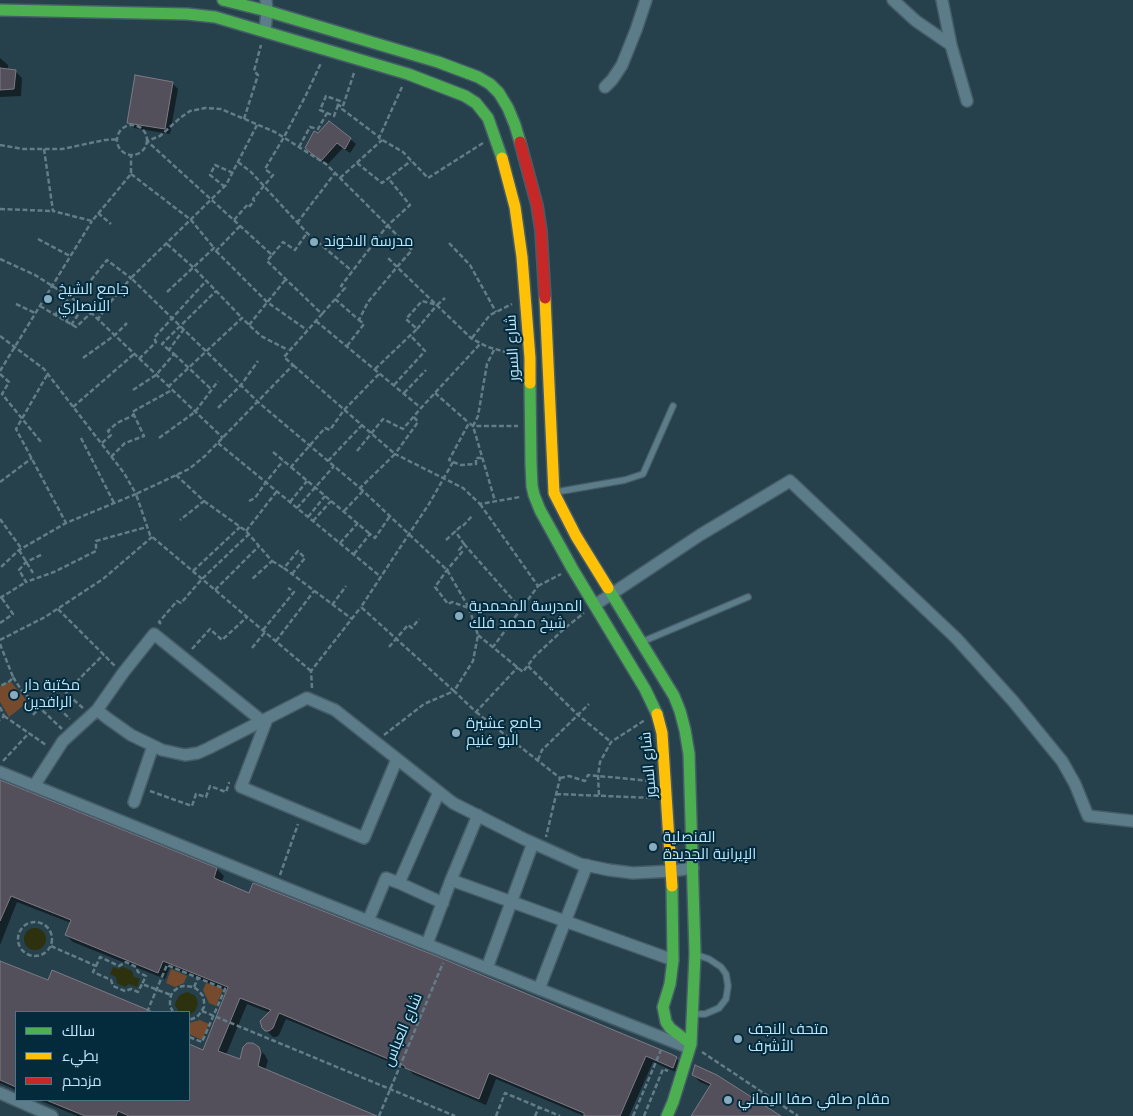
<!DOCTYPE html>
<meta charset="utf-8">
<style>
body{margin:0}
#map{position:relative;width:1133px;height:1116px;overflow:hidden;background:#26404c;font-family:"Fira Sans",Cairo,sans-serif}
canvas{display:block}
.legend{position:absolute;left:15px;top:1011px;width:175px;height:90px;box-sizing:border-box;background:#032b3c;border:1px solid #4d7588;margin:0;padding:6px 9px;list-style:none;font-size:15px;color:#bce5fb}
.legend li{display:flex;align-items:center;gap:10px;height:25px}
.legend b{width:25px;border:1px solid #4d7588}
</style>
<div id="map">
<canvas width="1133" height="1116"></canvas>
<ul class="legend">
<li><b style="height:6px;background:#4caf50"></b>سالك</li>
<li><b style="height:6px;background:#ffc107"></b>بطيء</li>
<li><b style="height:6px;background:#c62828"></b>مزدحم</li>
</ul>
</div>
<script>
const c = document.querySelector('canvas').getContext('2d');
c.lineJoin = 'round';
function paint(path, color) {
  c.fillStyle = color;
  c.fill(path, 'evenodd');
}
function poly(rows) {
  const path = new Path2D();
  for (const r of rows) {
    if (r.length === 3) {
      path.moveTo(r[0] + r[2], r[1]);
      path.arc(r[0], r[1], r[2], 0, 2 * Math.PI);
      continue;
    }
    path.moveTo(r[0], r[1]);
    for (let i = 2; i < r.length; i += 2) path.lineTo(r[i], r[i + 1]);
  }
  return path;
}
function strokePath(path, color, width, dash) {
  c.strokeStyle = color;
  c.lineWidth = width;
  c.lineCap = dash ? 'butt' : 'round';
  c.setLineDash(dash || []);
  c.stroke(path);
}
function write(font, color, halo, rows, align = 'center') {
  c.font = font + ' "Fira Sans",Cairo,sans-serif';
  c.lineWidth = 4;
  c.setLineDash([]);
  c.textBaseline = 'middle';
  c.strokeStyle = halo;
  c.fillStyle = color;
  for (const [text, x, y, turn = 0] of rows) {
    c.save();
    c.translate(x, y);
    c.rotate((+turn || 0) * Math.PI / 180);
    c.textAlign = isNaN(turn) ? turn : align;
    if (halo) c.strokeText(text, 0, 0);
    c.fillText(text, 0, 0);
    c.restore();
  }
}
paint(poly([
 [10,681,28,702,9,717,0,702,0,686],
 [171,969,187,976,184,983,175,987,166,983],
 [206,983,223,989,216,1006,209,1003,203,990],
 [200,1020,209,1024,202,1040,189,1034,189,1023]
]), '#764a2c');
paint(poly([
 [35,939,11],
 [113,967,118,969,123,967,132,971,134,977,140,979,137,987,129,984,125,987,117,983,116,977,110,974],
 [187,992,194,995,196,997,198,1004,195,1011,189,1015,189,1012,179,1012,175,1005,176,1001,180,995]
]), '#2d310d');
paint(poly([
 [0,58,8,65,8,70,15,71,22,78,21,96,0,97],
 [172,83,178,89,170,134,134,128,128,122],
 [350,139,356,144,350,153,343,148,327,165,307,148],
 [0,781,217,869,224,876,221,883,676,1058,683,1065,680,1074,653,1062,629,1116,584,1116,496,1079,486,1105,413,1074,409,1070,286,1019,279,1035,276,1037,273,1037,263,1027,270,1013,247,1004,226,1055,241,1060,258,1048,265,1055,268,1061,265,1070,374,1116,77,1116,39,1100,189,1100,189,1046,203,1052,228,991,170,967,165,979,73,942,66,935,71,923,17,902,0,945],
 [0,962,49,981,144,1009,147,1012,16,1012,16,1090,0,1083],
 [693,1075,778,1116,692,1116,710,1086,700,1082]
]), '#0007');
const building = poly([
 [0,68,16,70,14,89,0,90,0,68],
 [135,75,173,82,165,129,127,123,135,75],
 [329,121,351,138,345,149,337,143,321,161,305,148,314,131,318,133,329,121],
 [0,780,217,868,214,878,249,893,253,883,441,958,671,1054,677,1057,673,1068,646,1056,620,1116,584,1116,584,1113,489,1073,479,1099,405,1068,405,1066,279,1013,273,1028,269,1031,265,1031,262,1028,260,1021,271,1010,240,998,218,1051,240,1059,243,1047,247,1043,253,1043,259,1047,261,1053,258,1066,377,1116,129,1116,118,1111,116,1116,85,1116,46,1100,189,1100,189,1044,203,1050,228,987,163,961,158,973,65,935,71,920,11,896,0,921,0,780],
 [0,961,48,980,52,970,153,1012,16,1012,16,1087,0,1080,0,961],
 [695,1065,717,1075,781,1116,691,1116,711,1084,692,1075,695,1065]
]);
paint(building, '#53505c');
strokePath(building, '#7d7a86', 1);
const lane = poly([
 [556,492,625,480,643,474,673,406],
 [644,641,748,597],
 [694,1014,705,1014,719,1008,726,999,728,986,726,974,721,967,709,959,697,955]
]);
const street = poly([
 [893,0,916,21,951,45,967,101],
 [942,0,951,45],
 [265,31,267,11,266,0],
 [605,87,612,80,622,65,636,30,646,0],
 [595,605,700,535,790,481,956,638,1013,701,1062,761,1075,784,1088,816,1133,821],
 [97,710,107,718,131,735,162,750,185,755,198,753,209,748,262,721],
 [267,719,241,787,364,838,397,759],
 [0,772,276,884,539,989],
 [34,786,63,741,97,710,123,673,154,634,262,721,307,698,335,710,453,803,524,839,580,864,609,870,633,873,672,871,693,868],
 [439,792,399,883,443,903],
 [134,802,153,746],
 [478,815,451,880,673,960],
 [587,865,539,989,689,1048],
 [368,921,386,878,399,883],
 [427,944,451,880],
 [487,968,533,843],
 [0,1093,52,1116]
]);
const fast = poly([
 [223,0,267,11,438,62,478,77,490,84,499,93,508,108,515,125,520,142],
 [0,10,187,14,215,17,408,74,465,96,476,103,488,118,502,158],
 [530,383,531,464,532,486,534,495,540,510,572,568,645,689,657,714],
 [608,588,674,696,680,711,685,730,689,754,695,954,691,1044,673,1102,667,1116],
 [672,886,673,960,670,984,663,1007,666,1022,670,1028,691,1044]
]);
const slow = poly([
 [502,158,515,207,522,257,530,358,530,383],
 [545,298,554,493,576,536,608,588],
 [657,714,662,733,672,886]
]);
const jam = poly([
 [520,142,537,205,541,231,545,298]
]);
strokePath(lane, '#455d68', 8);
strokePath(street, '#455d68', 14);
strokePath(fast, '#455d68', 14);
strokePath(slow, '#455d68', 14);
strokePath(jam, '#455d68', 14);
strokePath(poly([
 [354,73,342,109,379,137],
 [402,87,379,138,403,152,428,178,483,143],
 [338,105,334,116,320,110,326,96,340,101,338,105,343,107],
 [244,119,258,75,254,71,261,45],
 [257,125,226,185,131,278,258,402,360,488,395,454,293,365],
 [132,140,15],
 [0,145,23,149,62,149,105,140,118,139],
 [299,147,310,127,318,129,327,113],
 [44,149,53,211,92,221,131,174,131,154],
 [238,162,251,172,307,233,352,271],
 [357,163,382,183,411,161],
 [131,174,191,220,214,248],
 [340,178,382,140],
 [225,187,210,175,215,165,233,173],
 [0,209,53,211],
 [98,213,111,224],
 [234,220,248,204,250,206,254,201,253,199,273,175,265,169,284,137,306,95,321,63],
 [297,223,335,173],
 [38,239,70,256],
 [449,243,470,265,496,312],
 [167,244,194,268,242,318],
 [216,251,267,302,307,330],
 [272,255,283,242,295,250,307,233],
 [0,259,35,275,84,306,223,438],
 [91,280,107,260,131,278,107,306,98,319],
 [167,292,214,248,216,251,240,226],
 [335,299,359,320,368,302,397,267,387,257],
 [16,304,35,313],
 [40,306,76,327,91,313],
 [322,314,345,288,341,286,387,226,410,205,388,178],
 [55,315,70,297],
 [316,321,421,408,481,343],
 [66,322,71,309,76,301],
 [71,325,84,306],
 [249,325,286,279],
 [417,329,437,305],
 [0,336,44,369,124,473,136,494,66,523,19,550,0,568],
 [472,338,490,315,512,304],
 [347,346,364,324,359,320],
 [169,350,162,344,216,291],
 [494,350,487,364,478,416,473,426,495,501],
 [174,354,212,390],
 [83,358,115,335,127,323],
 [139,359,156,342,154,338,207,280],
 [375,369,417,329,406,319,422,301,437,305,445,298],
 [0,371,92,221],
 [0,374,9,382,2,394,41,442],
 [47,375,16,429,66,523],
 [394,385,425,351,410,335],
 [168,387,242,318,249,325,261,336,288,350],
 [133,390,156,375,174,354,169,350,184,329],
 [404,393,426,370],
 [435,393,469,423],
 [73,407,134,354],
 [218,408,241,385,258,361],
 [414,417,418,422,395,454,463,488,480,504,520,497],
 [81,438,114,503],
 [159,438,195,412,218,381],
 [102,443,111,435,108,431,117,423,134,415,132,412,172,390],
 [218,443,381,577],
 [357,451,383,419,403,429,421,408],
 [273,452,291,467,325,428,330,430,344,410,380,373],
 [111,457,125,443,144,436,134,415],
 [328,461,362,425],
 [453,462,461,465,476,464,476,458,482,458],
 [291,467,370,534],
 [176,475,204,501,180,520],
 [0,482,32,458],
 [360,488,447,570,469,608,452,602,448,604,435,587,447,570,462,552,459,550,464,544,455,531],
 [204,501,246,531,272,561,251,580],
 [249,501,255,498,266,482,283,461],
 [290,502,307,481],
 [480,504,538,586,493,647],
 [297,508,334,466],
 [344,511,363,491],
 [308,517,325,496],
 [0,519,21,548],
 [313,521,331,501],
 [246,531,277,491],
 [446,540,460,527,462,527,472,516],
 [340,543,358,523],
 [464,544,521,609],
 [19,550,33,573],
 [354,554,370,534,375,538,390,516],
 [41,555,26,562,19,570,26,582,54,572,96,551,96,541,147,527],
 [272,561,284,568],
 [193,571,240,527],
 [292,574,305,558,298,551,284,568,352,619],
 [538,586,561,574],
 [215,590,259,546],
 [0,598,26,582],
 [332,605,346,586],
 [469,608,478,635,473,661,454,691,361,607,409,534,429,504,453,462,449,460,469,423,473,426,518,426],
 [58,609,115,666],
 [0,623,13,614,1,597],
 [161,624,159,622,177,601,181,603,202,579,249,534],
 [263,630,294,592,288,588],
 [478,635,523,672,535,656,565,628,584,613],
 [0,640,45,617,103,579,152,537],
 [276,641,314,591],
 [0,644,13,677,10,681,0,686],
 [389,647,408,625,412,628,419,619],
 [252,648,265,632],
 [192,649,210,629,222,640,247,617],
 [528,666,578,715,611,742],
 [311,671,150,535,136,494,189,469,205,456,293,365,284,357,322,314,267,261,272,255,147,141,160,136,180,118,190,111,205,108,221,109,275,132,326,164,412,250,397,267,472,339,488,347,516,355],
 [13,677,22,691,62,729],
 [312,688,311,671,361,607],
 [0,707,4,716,0,720],
 [83,708,66,693,84,674,104,654],
 [476,712,560,778,546,837],
 [33,715,48,698,70,719],
 [4,716,46,745],
 [384,735,424,704,454,691,476,712,518,667],
 [538,760,542,750,589,704],
 [3,761,29,733],
 [560,778,569,776,585,781,588,775,651,781],
 [150,791,192,806,196,794,206,797,210,786,226,792,229,783,230,783],
 [556,794,653,798],
 [599,795,598,776,600,762,611,742,645,720],
 [280,875,298,824],
 [35,939,17],
 [51,946,96,966,93,972,111,980,113,986,125,991,131,989,138,992,142,984,171,995],
 [96,966,100,957,119,966,126,962,136,967,138,972,146,976,142,984],
 [194,987,198,978],
 [202,1011,455,1116],
 [147,1012,167,965,225,989,202,1042,189,1037],
 [173,1012,170,1006,170,1001,171,995,174,991,179,987,184,986,194,987,199,991,203,996,204,1001,204,1007,201,1012,197,1017,189,1020],
 [702,1052,798,1116],
 [379,1116,443,963],
 [496,1116,505,1093,560,1116],
 [535,1116,539,1107],
 [633,1116,661,1050],
 [644,1116,663,1069,668,1071]
]), '#627c88', 2.5, [5, 2.5]);
strokePath(lane, '#5c7c89', 5.5);
strokePath(street, '#5c7c89', 11);
strokePath(fast, '#4caf50', 11);
strokePath(slow, '#ffc107', 11);
strokePath(jam, '#c62828', 11);
for (const [x, y, r, color] of [
 [314,242,5,"#88abbe"],
 [48,299,5,"#88abbe"],
 [459,616,5,"#88abbe"],
 [14,695,5,"#88abbe"],
 [456,733,5,"#88abbe"],
 [653,847,5,"#88abbe"],
 [738,1039,5,"#88abbe"],
 [728,1100,5,"#88abbe"]
]) {
  const dot = new Path2D();
  dot.arc(x, y, r, 0, 2 * Math.PI);
  c.fillStyle = color;
  c.fill(dot);
  strokePath(dot, '#032b3c', 2);
}
write('15px', '#bce5fb', '#032b3c', [
 ["مدرسة الاخوند",324,242],
 ["جامع الشيخ",58,290],
 ["الانصاري",58,307],
 ["المدرسة المحمدية",469,607],
 ["شيخ محمد فلك",469,624],
 ["مكتبة دار",24,686],
 ["الرافدين",24,703],
 ["جامع عشيرة",466,724],
 ["البو غنيم",466,741],
 ["القنصلية",663,838],
 ["الإيرانية الجديدة",663,855],
 ["متحف النجف",748,1030],
 ["الأشرف",748,1047],
 ["مقام صافي صفا اليماني",738,1100]
], 'left');
write('15px', '#bce5fb', '#032b3c', [
 ["شارع السور",513,348,-93],
 ["شارع السور",649,765,-95],
 ["شارع العباس",403,1030,-67]
]);
</script>
